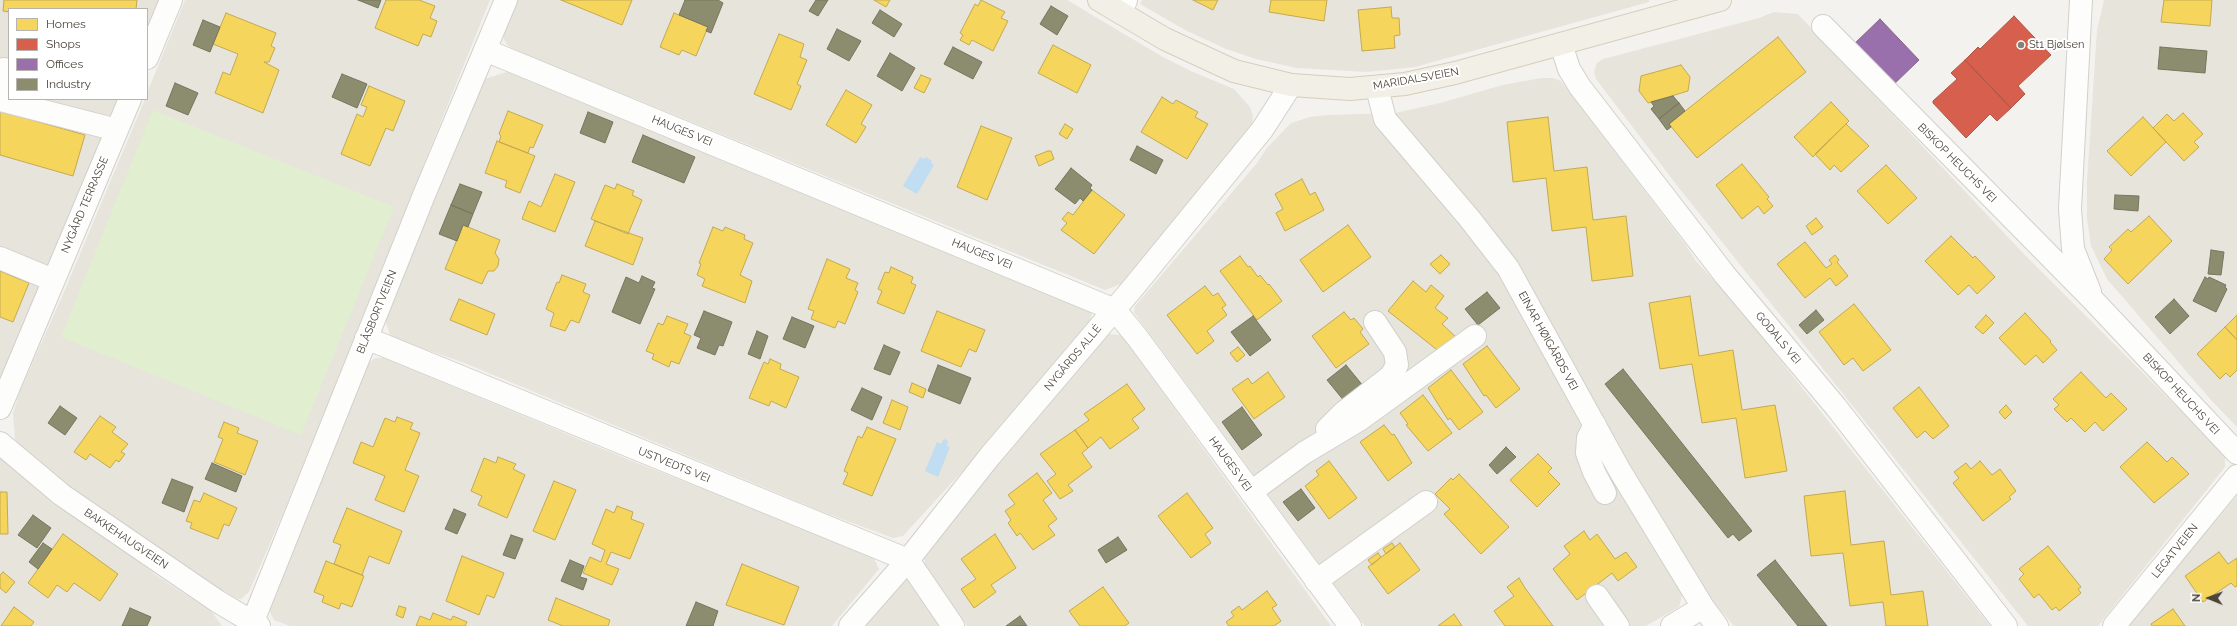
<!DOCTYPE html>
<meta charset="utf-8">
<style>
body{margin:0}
#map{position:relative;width:2237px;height:626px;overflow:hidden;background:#f4f2ee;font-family:Raleway,sans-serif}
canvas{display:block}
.legend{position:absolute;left:8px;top:8px;width:140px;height:92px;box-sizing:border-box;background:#fff;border:1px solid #b7b4b0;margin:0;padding:5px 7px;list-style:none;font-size:12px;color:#4b4439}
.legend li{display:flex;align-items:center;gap:8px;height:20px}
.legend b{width:20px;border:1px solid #b7b4b0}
.north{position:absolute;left:2189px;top:578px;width:40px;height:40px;-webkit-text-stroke:3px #fff;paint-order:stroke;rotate:271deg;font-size:11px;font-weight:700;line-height:16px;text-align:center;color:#4b4439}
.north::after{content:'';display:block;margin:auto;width:14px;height:18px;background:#4b4439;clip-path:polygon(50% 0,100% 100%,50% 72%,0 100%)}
</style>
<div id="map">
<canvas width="2237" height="626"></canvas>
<ul class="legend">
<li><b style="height:11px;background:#f6d55c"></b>Homes</li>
<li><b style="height:11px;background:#d6604d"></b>Shops</li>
<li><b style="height:11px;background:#9970ab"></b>Offices</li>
<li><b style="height:11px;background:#8c8c6e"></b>Industry</li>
</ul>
<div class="north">N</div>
</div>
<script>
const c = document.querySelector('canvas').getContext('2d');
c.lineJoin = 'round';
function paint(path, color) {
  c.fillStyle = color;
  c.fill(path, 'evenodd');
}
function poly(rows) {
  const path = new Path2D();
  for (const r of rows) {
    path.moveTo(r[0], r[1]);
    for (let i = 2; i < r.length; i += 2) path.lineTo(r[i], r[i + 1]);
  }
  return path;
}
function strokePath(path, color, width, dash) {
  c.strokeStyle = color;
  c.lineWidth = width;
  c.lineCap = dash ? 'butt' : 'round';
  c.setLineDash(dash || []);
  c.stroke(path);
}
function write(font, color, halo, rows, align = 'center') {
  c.font = font + ' Raleway,sans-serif';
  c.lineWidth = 4;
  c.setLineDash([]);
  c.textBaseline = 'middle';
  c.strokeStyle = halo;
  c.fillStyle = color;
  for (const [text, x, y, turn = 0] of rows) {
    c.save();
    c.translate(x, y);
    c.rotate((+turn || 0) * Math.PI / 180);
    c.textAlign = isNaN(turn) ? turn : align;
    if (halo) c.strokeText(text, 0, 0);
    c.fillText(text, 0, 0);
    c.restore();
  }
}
paint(poly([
 [0,0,159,0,147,29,147,9,9,9,9,99,118,99,0,390],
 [185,0,490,0,287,504,249,592,241,599,237,599,204,579,31,460,20,449,15,439,13,414,19,393,64,292,145,99,147,99,147,93],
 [514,0,1067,0,1163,57,1193,72,1234,89,1250,107,1253,116,1252,128,1121,284,1105,290,515,50,507,45,502,35],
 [1142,0,1649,0,1649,2,1415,67,1367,72,1296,68,1256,59,1226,49,1185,30,1140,4],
 [2104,0,2237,0,2237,427,2211,400,2107,279,2091,246,2087,218,2087,181,2097,30],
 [1774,12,1798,14,2023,253,2225,455,2225,467,2098,626,2028,626,1679,188,1596,79,1594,72,1597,63,1603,59,1759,18],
 [507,72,922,243,1019,279,1092,311,1091,319,1017,411,970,463,903,536,893,538,823,512,462,362,395,339,390,335,385,320,434,198,484,79],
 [1541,78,1553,78,1561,81,1685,244,1696,261,1736,304,1990,626,1734,626,1703,590,1680,585,1682,596,1679,607,1646,626,1365,626,1134,312,1135,306,1257,163,1267,148,1291,123,1310,117,1327,115,1395,113,1440,103,1503,85],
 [1108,334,1120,335,1125,340,1331,626,967,626,925,568,924,548,1103,338],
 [375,358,384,358,632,461,873,556,879,569,832,626,290,626,274,620,268,608,366,365],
 [0,457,160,578,212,612,222,626,0,626],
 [2237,496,2237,626,2126,626],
 [891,578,909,580,944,626,856,626]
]), '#e7e4dc');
paint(poly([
 [153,110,394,207,301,435,61,337]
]), '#e1eecf');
paint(poly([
 [920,157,924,159,926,157,932,161,931,163,934,165,917,194,903,186],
 [944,439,948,441,947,446,950,447,938,477,925,471,937,442,941,444]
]), '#c0ddf1');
const homes = poly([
 [4,0,137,0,136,9,9,9,9,12,3,11,4,0],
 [386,0,419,0,435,6,430,18,437,21,431,37,423,34,418,46,375,28,386,0],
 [561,0,632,0,622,25,561,0],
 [874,0,890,0,886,7,874,0],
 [981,0,1005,12,1001,18,1008,21,993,51,972,40,969,45,960,40,963,35,960,33,975,4,978,6,981,0],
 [1193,0,1218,0,1213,10,1193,0],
 [1271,0,1327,0,1324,21,1269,12,1271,0],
 [2164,0,2212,0,2210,26,2161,22,2164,0],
 [1391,7,1392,18,1399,18,1400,35,1394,36,1395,48,1362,51,1358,10,1391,7],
 [226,13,276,33,271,46,275,48,269,62,264,62,279,70,263,113,215,93,223,72,230,75,238,54,213,44,226,13],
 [674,13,708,27,696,56,682,50,679,55,660,47,674,13],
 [779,34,804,44,800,57,807,60,797,84,801,86,791,110,754,94,779,34],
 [1778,37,1806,72,1697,158,1669,124,1778,37],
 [1053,45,1091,65,1077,93,1038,73,1053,45],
 [1681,65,1690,77,1688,91,1648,103,1639,91,1641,76,1681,65],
 [921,75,931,79,924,93,914,88,921,75],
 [369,86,405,101,393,131,386,128,370,166,341,154,357,114,363,117,367,107,361,105,369,86],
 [846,90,872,105,861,124,866,127,856,143,826,125,846,90],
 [1162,97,1173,104,1176,100,1198,112,1195,117,1208,124,1187,159,1141,132,1162,97],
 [1831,102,1849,121,1813,157,1794,137,1831,102],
 [0,111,85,135,73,176,0,155,0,111],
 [508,111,543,125,533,148,530,147,528,153,499,142,501,136,499,134,508,111],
 [2183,113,2203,134,2194,142,2199,147,2184,161,2153,128,2167,114,2174,121,2183,113],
 [1548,117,1554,171,1587,167,1593,220,1626,216,1633,276,1592,281,1586,227,1552,231,1546,178,1513,182,1507,122,1548,117],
 [2143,117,2166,142,2131,176,2107,151,2143,117],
 [1065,124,1073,129,1067,139,1059,134,1065,124],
 [1846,124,1869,146,1841,172,1834,165,1830,170,1815,154,1846,124],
 [981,126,1012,138,987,200,957,187,981,126],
 [497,141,535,156,520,193,505,187,507,181,485,173,497,141],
 [1048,151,1051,151,1054,159,1039,166,1035,156,1048,151],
 [1742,164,1769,197,1767,199,1773,206,1764,214,1758,206,1742,219,1716,185,1742,164],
 [1886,165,1917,198,1888,224,1857,191,1886,165],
 [555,174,575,182,555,232,522,219,529,201,541,207,555,174],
 [1302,179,1310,195,1315,192,1324,210,1285,231,1276,213,1283,209,1275,194,1302,179],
 [617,184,634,191,632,195,642,200,628,234,591,219,605,185,615,189,617,184],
 [1092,190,1125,215,1094,254,1061,230,1067,223,1062,219,1068,212,1073,215,1092,190],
 [2149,216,2172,241,2128,284,2104,259,2112,250,2109,247,2128,229,2131,232,2149,216],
 [1816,218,1823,227,1812,235,1806,226,1816,218],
 [595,221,643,238,633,265,585,246,595,221],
 [463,225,500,240,495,253,499,259,498,266,494,271,488,271,482,284,445,269,463,225],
 [1348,225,1371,257,1323,292,1300,260,1348,225],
 [713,227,723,231,725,227,745,235,744,239,753,243,740,275,752,281,745,303,702,286,705,279,697,275,701,264,699,263,713,227],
 [1951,236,1973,258,1975,256,1995,277,1977,294,1969,285,1958,295,1925,261,1951,236],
 [1805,242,1826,268,1832,264,1829,260,1835,255,1839,260,1837,262,1848,276,1836,286,1830,278,1805,298,1777,264,1805,242],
 [1441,255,1450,264,1440,274,1430,264,1441,255],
 [1240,256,1248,267,1250,266,1258,277,1260,275,1268,285,1269,284,1282,301,1257,320,1220,271,1240,256],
 [827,259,850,269,846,278,858,283,855,290,858,292,845,324,838,321,835,328,811,319,814,311,808,309,827,259],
 [891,267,913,277,911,283,916,285,904,314,877,303,882,291,878,289,885,272,889,273,891,267],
 [0,271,29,283,13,322,0,317,0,271],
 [562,275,586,284,583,292,590,295,579,323,571,320,565,331,550,326,554,313,546,309,557,282,559,283,562,275],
 [1413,281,1426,292,1431,285,1444,296,1435,308,1448,318,1442,324,1458,339,1441,353,1388,311,1413,281],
 [1205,286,1213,296,1218,293,1226,305,1222,308,1227,315,1207,331,1214,341,1197,354,1167,315,1205,286],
 [1690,296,1699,356,1733,350,1742,410,1775,405,1787,471,1745,478,1736,418,1702,423,1692,364,1660,369,1649,303,1690,296],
 [459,299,495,314,487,335,450,320,459,299],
 [1854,304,1891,350,1863,371,1853,358,1844,365,1819,332,1854,304],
 [937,311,985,330,976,352,969,349,961,367,921,351,937,311],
 [1344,312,1351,320,1354,318,1363,329,1360,332,1369,344,1336,368,1312,336,1344,312],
 [2025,313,2051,341,2050,342,2057,350,2043,363,2036,355,2025,365,1999,338,2025,313],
 [1986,315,1994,323,1983,334,1975,327,1986,315],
 [2237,315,2237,340,2225,327,2237,315],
 [667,316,688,324,684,333,691,336,679,364,671,361,669,367,652,359,654,354,646,351,658,323,663,325,667,316],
 [2225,327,2237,340,2237,370,2230,377,2226,373,2220,379,2197,354,2225,327],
 [1487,346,1520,389,1496,408,1486,395,1484,396,1463,364,1487,346],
 [1238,347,1245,355,1237,362,1230,353,1238,347],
 [770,359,781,364,780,369,799,377,786,408,771,401,769,406,749,398,764,362,768,364,770,359],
 [1451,370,1483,412,1459,430,1450,418,1448,420,1428,388,1451,370],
 [1268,372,1285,397,1254,419,1232,389,1248,378,1252,384,1268,372],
 [2081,372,2106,398,2111,393,2127,409,2103,431,2095,422,2085,432,2071,418,2067,422,2054,409,2059,405,2053,399,2081,372],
 [912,383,926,389,923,398,909,392,912,383],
 [1127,384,1145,409,1132,419,1139,428,1110,449,1101,437,1088,448,1075,430,1089,420,1084,414,1127,384],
 [1919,387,1949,426,1933,439,1925,431,1917,438,1893,408,1919,387],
 [1423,395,1452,433,1428,451,1406,425,1408,424,1400,413,1423,395],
 [892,400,908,407,900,430,883,423,892,400],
 [2006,405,2012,412,2005,419,1999,412,2006,405],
 [100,416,116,427,112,432,128,444,121,452,125,454,119,462,116,460,110,468,90,454,86,460,74,452,100,416],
 [397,417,413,423,410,429,420,433,405,470,419,476,404,512,375,500,385,476,353,463,361,442,373,447,385,418,395,422,397,417],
 [224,422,239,428,237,433,258,441,245,475,214,462,223,439,218,437,224,422],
 [1384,425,1392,435,1394,434,1412,463,1388,481,1360,442,1384,425],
 [867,427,896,439,872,496,843,484,848,473,844,471,858,436,862,438,867,427],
 [1075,430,1088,448,1082,453,1092,467,1068,485,1073,491,1060,499,1047,481,1056,474,1040,454,1075,430],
 [2147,442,2167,462,2172,457,2189,474,2154,503,2120,467,2147,442],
 [1538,454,1552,468,1548,472,1560,484,1537,507,1510,480,1538,454],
 [498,457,516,464,513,469,525,475,507,518,478,505,482,496,471,491,484,458,496,463,498,457],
 [1329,461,1357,498,1329,519,1305,486,1319,475,1316,471,1329,461],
 [1980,461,1992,475,2000,469,2016,491,2009,497,2011,499,1983,521,1953,483,1959,478,1954,472,1966,463,1971,469,1980,461],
 [1037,473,1052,493,1043,500,1057,519,1048,526,1055,535,1033,550,1020,533,1017,536,1008,523,1011,520,1005,511,1015,504,1008,495,1037,473],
 [1459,474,1509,527,1481,554,1444,514,1450,509,1435,494,1451,478,1453,480,1459,474],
 [554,481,576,490,555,540,533,531,554,481],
 [1845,491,1851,545,1884,541,1891,595,1923,591,1928,626,1886,626,1883,602,1850,606,1843,553,1811,556,1804,496,1845,491],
 [0,492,7,492,8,534,0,534,0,492],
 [204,493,237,508,229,526,224,524,218,539,190,528,192,523,186,521,194,500,200,502,204,493],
 [1187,493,1213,528,1205,534,1211,543,1191,558,1158,516,1187,493],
 [617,506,633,512,631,519,644,524,630,559,611,552,606,564,619,569,612,585,583,573,590,557,601,562,605,550,592,544,606,509,614,513,617,506],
 [347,508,402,531,389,564,369,556,362,575,334,564,341,545,333,542,347,508],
 [1584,531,1590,540,1597,534,1615,559,1626,552,1637,567,1618,581,1612,573,1577,600,1553,569,1570,554,1564,546,1584,531],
 [63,534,118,574,100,601,74,583,67,592,57,585,48,598,28,583,63,534],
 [995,534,1016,568,991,585,996,592,974,608,961,589,976,579,961,559,995,534],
 [1392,543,1395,547,1386,554,1383,549,1392,543],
 [1400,543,1420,570,1388,594,1368,567,1400,543],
 [2048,546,2081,587,2078,589,2081,593,2059,611,2056,607,2052,610,2039,594,2034,598,2019,579,2024,574,2019,569,2048,546],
 [2219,552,2228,564,2237,558,2237,586,2235,587,2231,583,2203,602,2185,576,2219,552],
 [1378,553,1381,557,1372,565,1368,560,1378,553],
 [462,556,504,573,494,598,487,595,479,615,446,601,462,556],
 [326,561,364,576,352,607,341,603,339,609,322,602,324,596,314,592,326,561],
 [742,564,799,587,784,625,726,605,742,564],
 [3,572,15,582,6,593,0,588,0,575,3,572],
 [1519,578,1525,588,1553,626,1505,626,1494,611,1514,596,1507,587,1519,578],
 [1103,587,1129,623,1125,626,1080,626,1069,611,1103,587],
 [1267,591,1277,605,1272,608,1281,621,1274,626,1229,626,1226,622,1234,616,1231,612,1239,606,1242,610,1267,591],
 [556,598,610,620,608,626,563,626,548,620,556,598],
 [399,606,406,608,403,618,396,615,399,606],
 [14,607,34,622,31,626,1,626,14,607],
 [2173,609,2185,626,2152,626,2151,624,2173,609],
 [433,613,451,620,453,616,467,622,465,626,416,626,420,616,430,620,433,613],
 [1454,614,1462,626,1438,626,1454,614]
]);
paint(homes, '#f6d55c');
strokePath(homes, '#c3aa52', 1);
const shops = poly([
 [2014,16,2051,55,2018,86,2025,94,2011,108,1965,60,1978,47,1980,49,2014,16],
 [1965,60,2011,108,1997,121,1990,114,1966,138,1933,103,1933,101,1957,79,1951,73,1965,60]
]);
paint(shops, '#d6604d');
strokePath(shops, '#ac5847', 1);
const offices = poly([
 [1880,19,1919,60,1891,87,1852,46,1880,19]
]);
paint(offices, '#9970ab');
strokePath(offices, '#826389', 1);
const industry = poly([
 [358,0,381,0,378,8,358,0],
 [685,0,718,0,723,3,711,33,706,31,708,27,679,15,685,0],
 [816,0,828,0,818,16,809,11,816,0],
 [1051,6,1068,16,1057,35,1040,24,1051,6],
 [880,10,902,24,894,37,872,23,880,10],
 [203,20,220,27,210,52,193,45,203,20],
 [837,29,861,41,849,61,827,49,837,29],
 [953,47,982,62,973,79,944,64,953,47],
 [2160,47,2207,51,2205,73,2158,69,2160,47],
 [890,53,915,68,902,91,877,76,890,53],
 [342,74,367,84,357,108,332,97,342,74],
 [175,83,198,93,188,115,166,106,175,83],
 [1673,96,1679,103,1659,119,1651,109,1654,106,1651,102,1673,96],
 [1679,103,1685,111,1669,124,1671,127,1667,130,1659,119,1679,103],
 [588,112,613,122,605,143,580,133,588,112],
 [643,135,695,157,684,183,632,162,643,135],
 [1137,146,1163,160,1156,174,1130,160,1137,146],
 [1071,168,1092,185,1090,188,1092,190,1083,201,1080,198,1075,204,1055,189,1071,168],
 [460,184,482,192,473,214,451,205,460,184],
 [2115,195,2139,196,2138,211,2114,209,2115,195],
 [451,205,473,214,468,227,463,225,457,241,439,234,451,205],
 [2211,250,2224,252,2221,275,2208,274,2211,250],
 [642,276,655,282,652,288,655,289,640,324,612,312,626,277,639,283,642,276],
 [2205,277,2208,279,2209,277,2226,285,2225,287,2227,289,2216,312,2193,301,2205,277],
 [1487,292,1500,308,1478,325,1465,309,1487,292],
 [2174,299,2189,316,2170,334,2155,317,2174,299],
 [1816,310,1824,320,1807,334,1799,325,1816,310],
 [704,311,732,322,723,346,719,345,715,355,697,348,701,338,694,335,704,311],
 [1253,316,1271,340,1250,356,1231,332,1253,316],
 [792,317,814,326,805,348,783,339,792,317],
 [757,331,768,336,760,359,748,354,757,331],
 [884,345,900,352,890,375,874,369,884,345],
 [938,365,971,378,960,404,928,391,938,365],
 [1346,365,1364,387,1345,402,1327,380,1346,365],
 [1623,369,1752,531,1739,541,1733,534,1728,538,1605,384,1623,369],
 [862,388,882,397,872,420,851,410,862,388],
 [60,406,77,418,65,435,48,423,60,406],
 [1242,407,1262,435,1242,450,1222,422,1242,407],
 [1506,447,1516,457,1497,474,1489,465,1506,447],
 [212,463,242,476,236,492,205,479,212,463],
 [172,479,193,487,184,512,162,503,172,479],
 [1301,489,1315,508,1298,521,1283,502,1301,489],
 [454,509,466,514,457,534,445,529,454,509],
 [33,515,51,528,37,548,18,535,33,515],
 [511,535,523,539,515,559,503,555,511,535],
 [1118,537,1127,550,1106,563,1098,550,1118,537],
 [43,543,52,549,38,569,29,562,43,543],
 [570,560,584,566,580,577,587,579,583,590,561,581,570,560],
 [1775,560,1827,626,1798,626,1757,575,1775,560],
 [696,602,718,611,713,626,686,626,696,602],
 [130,608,151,617,147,626,122,626,130,608],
 [1020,616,1027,626,1006,626,1020,616]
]);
paint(industry, '#8c8c6e');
strokePath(industry, '#78765e', 1);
const minor = poly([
 [2081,0,2070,209,2073,249,2090,292],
 [1121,13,1126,0],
 [1823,26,2092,299,2237,453],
 [1561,44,1569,69,1580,87,1725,275,1836,407,2006,626],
 [485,50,1115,310,1137,337,1350,626],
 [147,58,171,0],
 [1377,88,1385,119,1469,218,1508,268,1620,471,1703,607,1717,626],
 [0,100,117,130],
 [2,100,4,69],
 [0,258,53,280],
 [366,338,908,560,953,626],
 [0,408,130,99],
 [1595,425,1588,438,1587,453,1594,472,1605,493],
 [1327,429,1343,413,1391,376,1397,365,1395,352,1375,322],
 [0,443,62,495,217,601,259,626],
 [1251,492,1304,453,1359,420,1475,336],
 [1316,581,1426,502],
 [1597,596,1618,626],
 [251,626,424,195,506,0],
 [850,626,908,560,990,456,1132,289,1262,130,1291,85],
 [1672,626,1703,607],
 [2114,626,2237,476]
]);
const major = poly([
 [1099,0,1165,39,1234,71,1291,85,1350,89,1405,84,1455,73,1720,0]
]);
strokePath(minor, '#d2d0cb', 24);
strokePath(major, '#d6cebb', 24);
strokePath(minor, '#fdfdfc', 22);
strokePath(major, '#f2efe6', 22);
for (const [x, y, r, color] of [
 [2021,45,4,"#868178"]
]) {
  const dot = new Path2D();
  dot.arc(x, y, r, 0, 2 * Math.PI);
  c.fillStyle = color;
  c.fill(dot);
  strokePath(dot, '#fff', 1.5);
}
write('11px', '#4b4439', '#fff', [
 ["St1 Bjølsen",2029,45]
], 'left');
write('11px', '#4b4439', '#fff', [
 ["MARIDALSVEIEN",1416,79,-10],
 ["HAUGES VEI",682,131,22],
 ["BISKOP HEUCHS VEI",1957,163,45],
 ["NYGÅRD TERRASSE",85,205,-67],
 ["HAUGES VEI",982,254,22],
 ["BLÅSBORTVEIEN",377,312,-68],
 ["GODALS VEI",1778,338,50],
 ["EINAR HØIGÅRDS VEI",1548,341,61],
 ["NYGÅRDS ALLÉ",1073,358,-50],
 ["BISKOP HEUCHS VEI",2181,394,47],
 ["HAUGES VEI",1230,464,54],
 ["USTVEDTS VEI",674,465,22],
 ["BAKKEHAUGVEIEN",126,539,34],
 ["LEGATVEIEN",2175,551,-51]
]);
</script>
